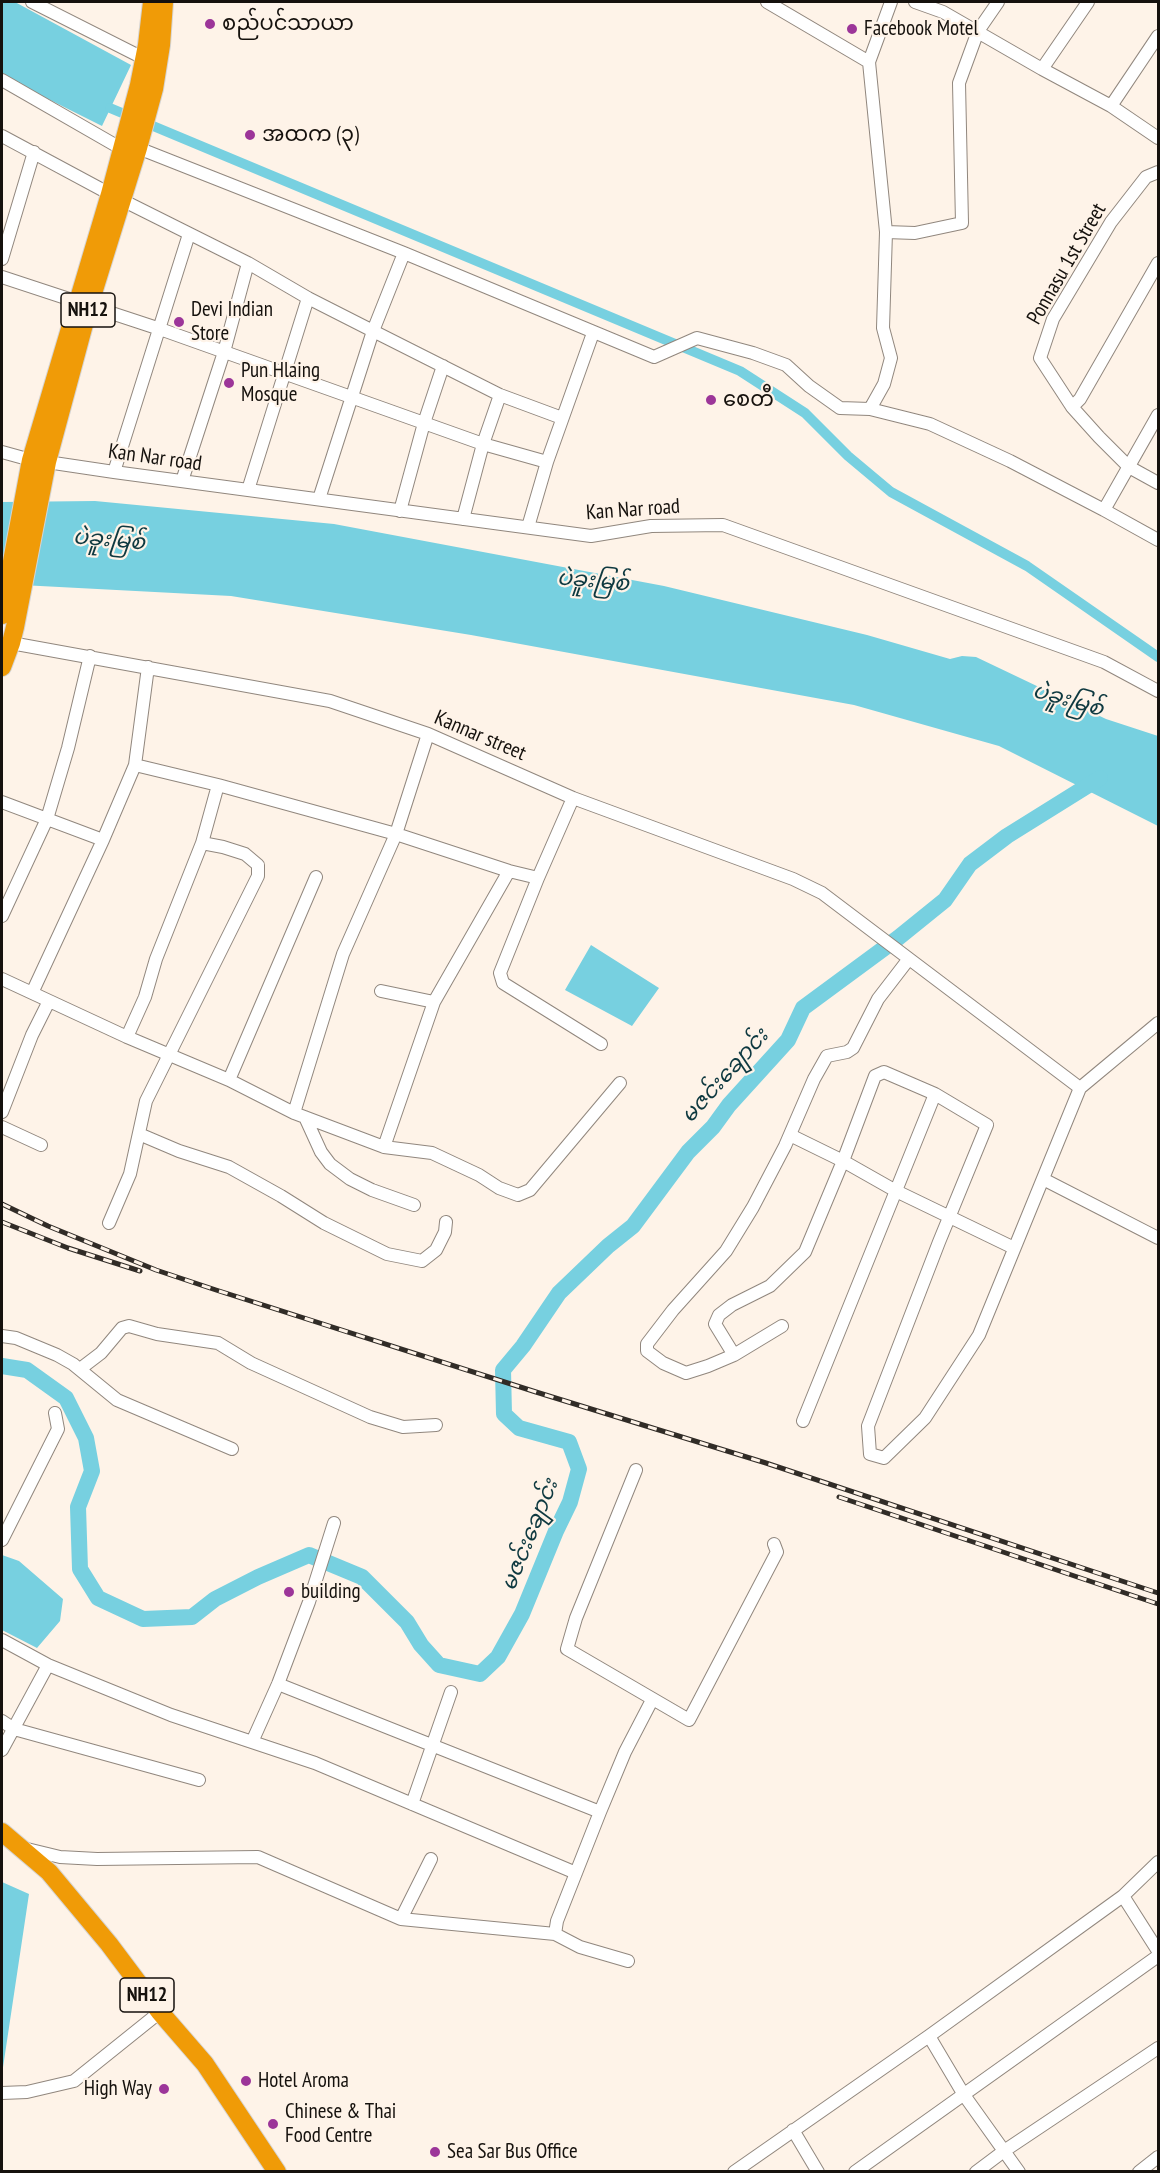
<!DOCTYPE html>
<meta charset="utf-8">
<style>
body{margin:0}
#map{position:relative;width:1160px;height:2173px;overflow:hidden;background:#fef3e8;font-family:"PT Sans Narrow",sans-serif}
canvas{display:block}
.frame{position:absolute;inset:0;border:3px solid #15110d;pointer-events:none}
</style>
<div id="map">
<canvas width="1160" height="2173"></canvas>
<div class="frame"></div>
</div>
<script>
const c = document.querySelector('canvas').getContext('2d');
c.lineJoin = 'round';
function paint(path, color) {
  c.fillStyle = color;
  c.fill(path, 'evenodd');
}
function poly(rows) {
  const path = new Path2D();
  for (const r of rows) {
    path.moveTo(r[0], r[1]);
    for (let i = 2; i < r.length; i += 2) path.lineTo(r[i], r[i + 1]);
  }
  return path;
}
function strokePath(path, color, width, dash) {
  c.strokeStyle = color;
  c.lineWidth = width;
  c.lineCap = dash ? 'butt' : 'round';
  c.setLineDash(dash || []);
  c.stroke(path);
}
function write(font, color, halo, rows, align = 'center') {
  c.font = font + ' "PT Sans Narrow","Noto Sans Myanmar",sans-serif';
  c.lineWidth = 4.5;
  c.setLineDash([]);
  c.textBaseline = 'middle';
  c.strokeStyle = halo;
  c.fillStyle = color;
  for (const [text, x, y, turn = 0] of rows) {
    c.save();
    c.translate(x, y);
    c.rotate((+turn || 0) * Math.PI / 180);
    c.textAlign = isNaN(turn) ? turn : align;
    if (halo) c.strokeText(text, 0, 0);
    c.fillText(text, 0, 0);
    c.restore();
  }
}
paint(poly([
 [2,2,15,2,131,65,102,126,2,76],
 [95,501,334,524,664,586,867,635,950,659,962,656,976,657,1106,719,1158,736,1158,826,999,746,854,705,471,635,231,596,2,584,2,502],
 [591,945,659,988,632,1026,565,990],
 [2,1555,19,1561,63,1599,60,1621,37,1648,2,1630],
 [2,1882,29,1894,2,2074]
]), '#77d0e0');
strokePath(poly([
 [110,108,740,371,805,413,848,456,891,492,1027,566,1158,657]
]), '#77d0e0', 10);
strokePath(poly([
 [2,1366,27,1370,66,1398,86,1438,92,1471,78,1507,80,1569,98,1598,143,1619,192,1617,215,1599,258,1577,309,1555,362,1577,407,1622,421,1645,439,1665,480,1674,498,1657,522,1614,556,1531,570,1502,579,1469,569,1442,519,1428,504,1414,503,1370,523,1346,559,1293,608,1246,633,1226,688,1152,713,1127,729,1105,788,1040,803,1008,898,938,945,900,970,864,1007,836,1100,778]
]), '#77d0e0', 16);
const minor = poly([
 [32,2,145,59],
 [767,2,869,62],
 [915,2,943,12,1042,69,1111,106,1158,138],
 [1042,69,1088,2],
 [2,80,122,149],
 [1111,106,1158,36],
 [2,136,110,194,248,263,308,298,373,331,500,395,562,418],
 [138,148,404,253,654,357,697,338,753,353,786,365,809,386,840,408,870,409,930,424,1010,461,1104,510,1158,415],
 [1158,172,1146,177,1111,222,1053,319,1040,358,1072,407,1099,437,1129,467,1158,483],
 [886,232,915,233,962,223,959,83,978,31,998,2],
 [2,259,34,152],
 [2,277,160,329,483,444,547,462],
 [1072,407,1080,399,1158,263],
 [870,409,884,384,891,358,883,328,886,232,869,62,891,2],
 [2,452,31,460],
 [47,462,114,472,591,536,651,526,723,525,1104,662,1158,691],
 [114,472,189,234],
 [182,481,224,352,248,263],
 [248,490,308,298],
 [319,499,373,331,404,253],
 [1104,510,1158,540],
 [400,511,424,423,443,366],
 [463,519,483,444,500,395],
 [528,527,547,462,593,333],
 [11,643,330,701,428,734,573,798,793,879,822,893,1080,1088,979,1335,925,1418,884,1458,870,1454,868,1426,939,1242,987,1125,935,1094,884,1072,875,1076,843,1161,805,1252,770,1286,732,1305,719,1315,715,1324,734,1355],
 [135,765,218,785,396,834,509,871,538,878,573,798],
 [2,802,103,840],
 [202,843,218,785],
 [538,878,500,973,503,983,601,1044],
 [2,916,47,819,68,748,90,656],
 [2,979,127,1037,229,1080,294,1113,384,1147,432,1153,479,1175,499,1188,518,1195,530,1190,620,1083],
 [381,991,434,1002],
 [32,993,103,840,135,765,148,667],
 [229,1080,316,877],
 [1080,1088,1158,1023],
 [2,1112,32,1035,49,1001],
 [294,1113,343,954,396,834,428,734],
 [305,1117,321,1152,330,1164,350,1179,372,1190,414,1205],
 [2,1127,41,1145],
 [139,1134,179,1151,229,1167,281,1196,324,1223,387,1254,422,1261,436,1250,445,1232,446,1222],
 [790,1135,843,1161,896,1191,1014,1248],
 [384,1147,434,1002,509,871],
 [1043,1179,1158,1238],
 [109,1223,130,1174,146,1101,258,876,258,865,245,854,223,847,202,843,156,959,145,997,127,1037],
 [782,1326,734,1355,708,1366,686,1373,663,1363,647,1351,647,1344,673,1310,726,1251,753,1207,785,1146,814,1079,827,1056,847,1052,853,1048,878,999,908,960],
 [2,1336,16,1338,57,1355,73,1364,117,1400,232,1449],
 [80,1369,101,1353,122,1328,129,1326,157,1334,218,1343,251,1363,370,1417,403,1427,436,1425],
 [803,1421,935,1094],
 [636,1470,576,1618,567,1649,689,1720,777,1552,774,1544],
 [2,1540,58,1429,55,1413],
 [2,1640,48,1665,171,1715,315,1763,576,1873],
 [278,1684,600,1812],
 [2,1721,14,1729,199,1780],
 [252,1742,278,1684,309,1602,334,1523],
 [2,1750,48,1665],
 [412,1804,451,1692],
 [27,1849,60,1857,97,1859,258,1857,401,1919,555,1934,557,1921,600,1812,625,1752,652,1700],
 [1123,1896,1158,1951],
 [401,1919,431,1859],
 [555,1934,580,1947,628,1961],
 [929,2036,964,2095,1019,2172],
 [2,2093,27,2092,74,2081,160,2012],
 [793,2130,818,2172],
 [734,2172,929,2036,1123,1896,1158,1862],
 [855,2172,1158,1956],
 [976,2172,1004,2151,1158,2048],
 [1139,2172,1158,2157]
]);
const highway = poly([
 [2,615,31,460,110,194,139,85,147,45,152,2],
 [2,667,11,643,15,627,47,462,89,306,138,148,154,89,161,45,164,2],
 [2,1832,49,1872,109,1944,160,2012,205,2064,277,2172]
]);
strokePath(minor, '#91877e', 14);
strokePath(highway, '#d5d4d3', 20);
strokePath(minor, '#fff', 12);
strokePath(highway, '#f09b07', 18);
const rail = poly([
 [2,1204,48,1226,156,1270,216,1290,536,1392,766,1463,1158,1593],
 [2,1222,68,1248,140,1271],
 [839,1497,1158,1604]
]);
strokePath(rail, '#312c27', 5);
strokePath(rail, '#fef3e8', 3, [9]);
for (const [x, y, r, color] of [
 [210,24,6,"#9c3599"],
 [852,29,6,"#9c3599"],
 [250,135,6,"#9c3599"],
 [179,322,6,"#9c3599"],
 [229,383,6,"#9c3599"],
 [711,400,6,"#9c3599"],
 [289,1592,6,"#9c3599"],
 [246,2081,6,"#9c3599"],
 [164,2089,6,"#9c3599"],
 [273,2124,6,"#9c3599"],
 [435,2152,6,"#9c3599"]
]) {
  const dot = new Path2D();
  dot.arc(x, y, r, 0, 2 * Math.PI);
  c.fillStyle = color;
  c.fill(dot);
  strokePath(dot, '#fef3e8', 2);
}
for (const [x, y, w] of [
 [88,310,54],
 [147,1995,54]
]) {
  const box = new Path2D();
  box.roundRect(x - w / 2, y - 17, w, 34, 4.5);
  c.fillStyle = '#fef3e8';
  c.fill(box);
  strokePath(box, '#15110d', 1.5);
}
write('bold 20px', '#15110d', null, [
 ["NH12",88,310],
 ["NH12",147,1995]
]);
write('21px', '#15110d', '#fef3e8', [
 ["စည်ပင်သာယာ",222,24],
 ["Facebook Motel",864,29],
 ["အထက (၃)",262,135],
 ["Devi Indian",191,310],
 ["Store",191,334],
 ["Pun Hlaing",241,371],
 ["Mosque",241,395],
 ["စေတီ",723,400],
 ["building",301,1592],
 ["Hotel Aroma",258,2081],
 ["High Way",152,2089,"right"],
 ["Chinese & Thai",285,2112],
 ["Food Centre",285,2136],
 ["Sea Sar Bus Office",447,2152]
], 'left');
write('21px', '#15110d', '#fef3e8', [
 ["Ponnasu 1st Street",1067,264,-60],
 ["Kan Nar road",155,458,8],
 ["Kan Nar road",633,510,-4],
 ["Kannar street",480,736,23]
]);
write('italic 22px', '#0e3940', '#fef3e8', [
 ["ပဲခူးမြစ်",109,540,5],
 ["ပဲခူးမြစ်",593,581,5],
 ["ပဲခူးမြစ်",1068,700,16],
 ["မဇင်းချောင်း",725,1076,-48],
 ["မဇင်းချောင်း",530,1535,-68]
]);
</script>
